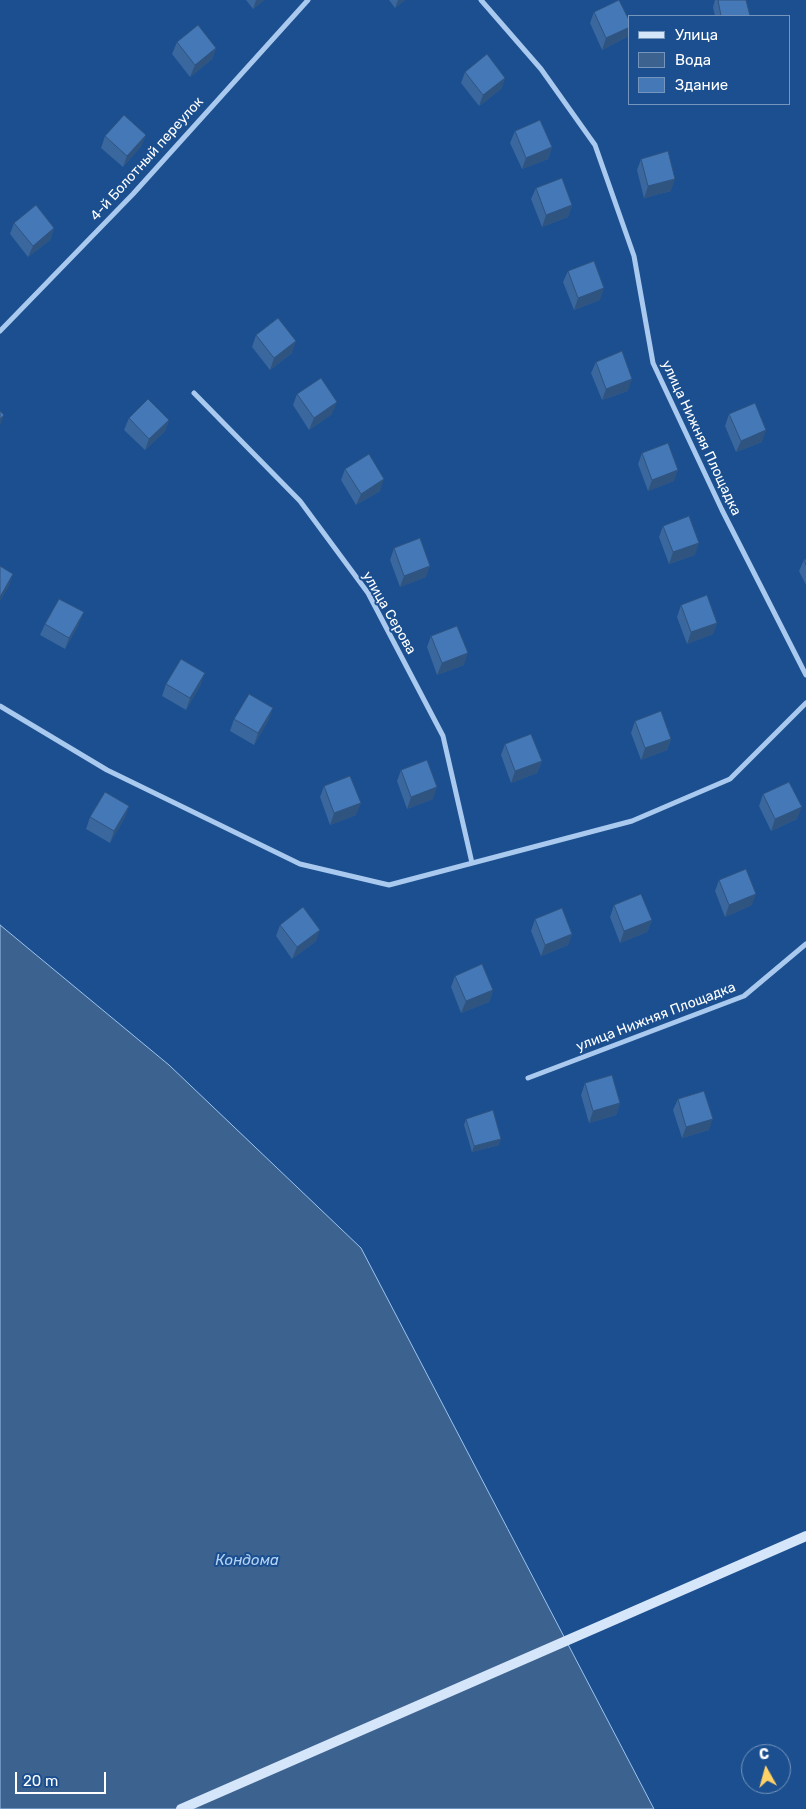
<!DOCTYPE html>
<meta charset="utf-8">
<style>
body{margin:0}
#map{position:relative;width:806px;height:1809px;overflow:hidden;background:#1b4f8f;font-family:Rubik,sans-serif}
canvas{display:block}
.legend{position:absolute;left:628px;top:15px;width:162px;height:90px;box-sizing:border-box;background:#1b4f8f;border:1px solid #7695bc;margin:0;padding:6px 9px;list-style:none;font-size:15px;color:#fff}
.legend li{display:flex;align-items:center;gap:10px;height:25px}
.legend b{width:25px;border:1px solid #7695bc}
.north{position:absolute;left:741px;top:1744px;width:50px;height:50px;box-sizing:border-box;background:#1b4f8f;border:1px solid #7695bc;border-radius:50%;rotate:353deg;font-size:14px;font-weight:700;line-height:20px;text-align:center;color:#fff}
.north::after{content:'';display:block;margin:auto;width:18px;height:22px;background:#ffd166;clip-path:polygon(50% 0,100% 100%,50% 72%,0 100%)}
.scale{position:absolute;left:15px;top:1772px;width:91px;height:22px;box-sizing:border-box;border:2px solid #fff;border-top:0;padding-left:6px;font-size:15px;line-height:18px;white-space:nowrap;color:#fff;-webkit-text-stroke:4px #1b4f8f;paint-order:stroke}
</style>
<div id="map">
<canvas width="806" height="1809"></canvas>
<ul class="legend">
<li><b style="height:6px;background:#d6e6fa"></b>Улица</li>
<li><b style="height:14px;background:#3c6290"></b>Вода</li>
<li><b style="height:14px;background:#4478b7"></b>Здание</li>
</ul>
<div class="north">С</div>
<div class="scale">20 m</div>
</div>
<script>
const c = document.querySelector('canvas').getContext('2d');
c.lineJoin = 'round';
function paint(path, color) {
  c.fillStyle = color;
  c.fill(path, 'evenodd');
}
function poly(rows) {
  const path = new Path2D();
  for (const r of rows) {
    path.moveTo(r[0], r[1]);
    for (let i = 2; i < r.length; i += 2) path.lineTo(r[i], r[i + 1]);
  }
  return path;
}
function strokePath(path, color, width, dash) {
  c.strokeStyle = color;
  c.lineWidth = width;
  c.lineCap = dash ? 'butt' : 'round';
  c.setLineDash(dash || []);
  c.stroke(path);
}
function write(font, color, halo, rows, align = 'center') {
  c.font = font + ' Rubik,sans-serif';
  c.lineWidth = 4;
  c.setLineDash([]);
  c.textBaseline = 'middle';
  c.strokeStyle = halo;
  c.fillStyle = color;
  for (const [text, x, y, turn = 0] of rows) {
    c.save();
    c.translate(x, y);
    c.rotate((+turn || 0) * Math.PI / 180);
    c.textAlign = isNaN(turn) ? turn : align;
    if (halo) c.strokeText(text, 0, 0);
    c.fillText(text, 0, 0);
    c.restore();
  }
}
const water = poly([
 [0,925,169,1065,361,1248,654,1809,0,1809,0,925]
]);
paint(water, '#3c6290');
strokePath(water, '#9cc4f0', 1);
strokePath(poly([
 [481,0,541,69,595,145,634,256,653,363,722,510,806,675],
 [0,331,133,194,308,0],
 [194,393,300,501,368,593,443,736,472,863],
 [0,706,107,770,300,864,389,885,632,821,730,779,806,703],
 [528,1078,744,996,806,944]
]), '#a9c9ee', 5);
strokePath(poly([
 [181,1809,806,1536]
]), '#d6e6fa', 10);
paint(poly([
 [246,0,264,0,253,9],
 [389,0,405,0,395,8],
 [715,0,746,0,750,16,715,16,713,7],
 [594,12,630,22,630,31,627,37,602,50,590,23],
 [177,42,216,48,212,59,190,77,172,54],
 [465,72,505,78,501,89,479,106,461,83],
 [515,131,552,147,548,159,522,169,510,143],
 [146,135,141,146,123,167,101,148,105,136],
 [641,159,671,191,644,198,637,170],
 [536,188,572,205,568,217,542,227,531,199],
 [14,223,54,228,50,240,28,257,10,234],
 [568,271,600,300,574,310,563,282],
 [256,335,292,353,270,370,252,347],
 [596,362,628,391,602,400,591,373],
 [297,394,332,414,309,430,293,405],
 [729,414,762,442,736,452,725,426],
 [129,418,169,420,165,431,145,450,124,430],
 [642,453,674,481,648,491,638,464],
 [345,469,380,491,356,505,341,480],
 [663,526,695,555,669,564,659,537],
 [394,548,426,577,400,587,390,560],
 [806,559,806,585,799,571,804,560],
 [681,605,717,623,713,634,687,644,677,617],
 [45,624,79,624,65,649,40,635],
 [431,636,464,665,437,675,427,647],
 [166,684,201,684,186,710,162,696],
 [234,719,269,719,254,745,230,731],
 [635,721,671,739,667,750,641,760,631,733],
 [505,744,542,761,537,773,511,783,501,755],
 [401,770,433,799,407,809,397,781],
 [324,786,356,815,330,825,320,797],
 [763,794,797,819,771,831,759,806],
 [129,806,125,817,110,843,86,829,90,817],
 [719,880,752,905,725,917,715,891],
 [614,905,652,920,647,932,620,943,610,917],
 [535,919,572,934,568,945,541,956,531,931],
 [280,925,316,941,292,959,276,936],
 [455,976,493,990,489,1002,461,1013,451,987],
 [585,1083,620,1103,616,1115,589,1123,581,1095],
 [678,1099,709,1130,682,1138,673,1110],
 [466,1119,499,1145,472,1152,464,1125]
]), '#3a679d');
paint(poly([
 [256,0,264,0,253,9],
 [398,0,405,0,395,8],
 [630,27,630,31,627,37,602,50,606,38],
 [216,48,212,59,190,77,195,65],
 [505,78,501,89,479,106,483,95],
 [146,135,141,146,123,167,127,156],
 [552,147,548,159,522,169,526,158],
 [675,179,671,191,644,198,648,186],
 [572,205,568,217,542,227,546,215],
 [54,228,50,240,28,257,33,246],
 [604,288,600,300,574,310,578,298],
 [296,341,292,353,270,370,274,358],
 [632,379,628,391,602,400,606,389],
 [337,402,332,414,309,430,314,418],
 [4,415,0,426,0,419],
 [169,420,165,431,145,450,149,439],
 [766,430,762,442,736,452,741,441],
 [678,470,674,481,648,491,652,480],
 [384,479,380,491,356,505,361,494],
 [699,543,695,555,669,564,673,552],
 [430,566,426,577,400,587,404,576],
 [13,574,9,586,0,601,0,597],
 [84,612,79,624,65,649,69,638],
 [717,623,713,634,687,644,691,632],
 [468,653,464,665,437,675,442,663],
 [205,673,201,684,186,710,190,698],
 [273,708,269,719,254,745,258,733],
 [671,739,667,750,641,760,645,748],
 [542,761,537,773,511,783,515,771],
 [437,787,433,799,407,809,411,797],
 [361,803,356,815,330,825,334,813],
 [129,806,125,817,110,843,114,831],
 [802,807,797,819,771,831,775,819],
 [756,894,752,905,725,917,729,905],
 [652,920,647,932,620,943,624,931],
 [320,930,316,941,292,959,297,947],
 [572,934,568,945,541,956,545,945],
 [493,990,489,1002,461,1013,466,1001],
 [620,1103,616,1115,589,1123,593,1111],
 [713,1119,709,1130,682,1138,686,1127],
 [501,1139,499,1145,472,1152,474,1146]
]), '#305480');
const building = poly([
 [619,0,630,22,630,27,606,38,594,12,619,0],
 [718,0,746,0,750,16,721,16,718,0],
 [198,25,216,48,195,65,177,42,198,25],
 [487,54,505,78,483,95,465,72,487,54],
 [124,115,146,135,127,156,105,136,124,115],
 [540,120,552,147,526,158,515,131,540,120],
 [668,151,675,179,648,186,641,159,668,151],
 [562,178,572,205,546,215,536,188,562,178],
 [36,205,54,228,33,246,14,223,36,205],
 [594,261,604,288,578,298,568,271,594,261],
 [278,318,296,341,274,358,256,335,278,318],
 [622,351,632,379,606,389,596,362,622,351],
 [321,378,337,402,314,418,297,394,321,378],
 [148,399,169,420,149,439,129,418,148,399],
 [755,403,766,430,741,441,729,414,755,403],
 [0,411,4,415,0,419,0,411],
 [668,443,678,470,652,480,642,453,668,443],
 [369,454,384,479,361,494,345,469,369,454],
 [689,516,699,543,673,552,663,526,689,516],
 [420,538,430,566,404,576,394,548,420,538],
 [806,559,806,565,804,560,806,559],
 [0,566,13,574,0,597,0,566],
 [707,595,717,623,691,632,681,605,707,595],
 [59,599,84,612,69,638,45,624,59,599],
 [457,626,468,653,442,663,431,636,457,626],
 [181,659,205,673,190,698,166,684,181,659],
 [249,694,273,708,258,733,234,719,249,694],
 [661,711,671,739,645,748,635,721,661,711],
 [531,734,542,761,515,771,505,744,531,734],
 [427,760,437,787,411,797,401,770,427,760],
 [350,776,361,803,334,813,324,786,350,776],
 [789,782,802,807,775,819,763,794,789,782],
 [105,792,129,806,114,831,90,817,105,792],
 [746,869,756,894,729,905,719,880,746,869],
 [641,894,652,920,624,931,614,905,641,894],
 [303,907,320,930,297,947,280,925,303,907],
 [562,908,572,934,545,945,535,919,562,908],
 [482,964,493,990,466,1001,455,976,482,964],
 [612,1075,620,1103,593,1111,585,1083,612,1075],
 [704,1091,713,1119,686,1127,678,1099,704,1091],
 [493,1110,501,1139,474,1146,466,1119,493,1110]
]);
paint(building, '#4478b7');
strokePath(building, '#305480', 1);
write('14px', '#fff', '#1b4f8f', [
 ["4-й Болотный переулок",147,159,-48],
 ["улица Нижняя Площадка",701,438,65],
 ["улица Серова",389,613,60],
 ["улица Нижняя Площадка",656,1017,-21]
]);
write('italic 15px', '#b5d3f5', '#1b4f8f', [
 ["Кондома",247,1561]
]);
</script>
